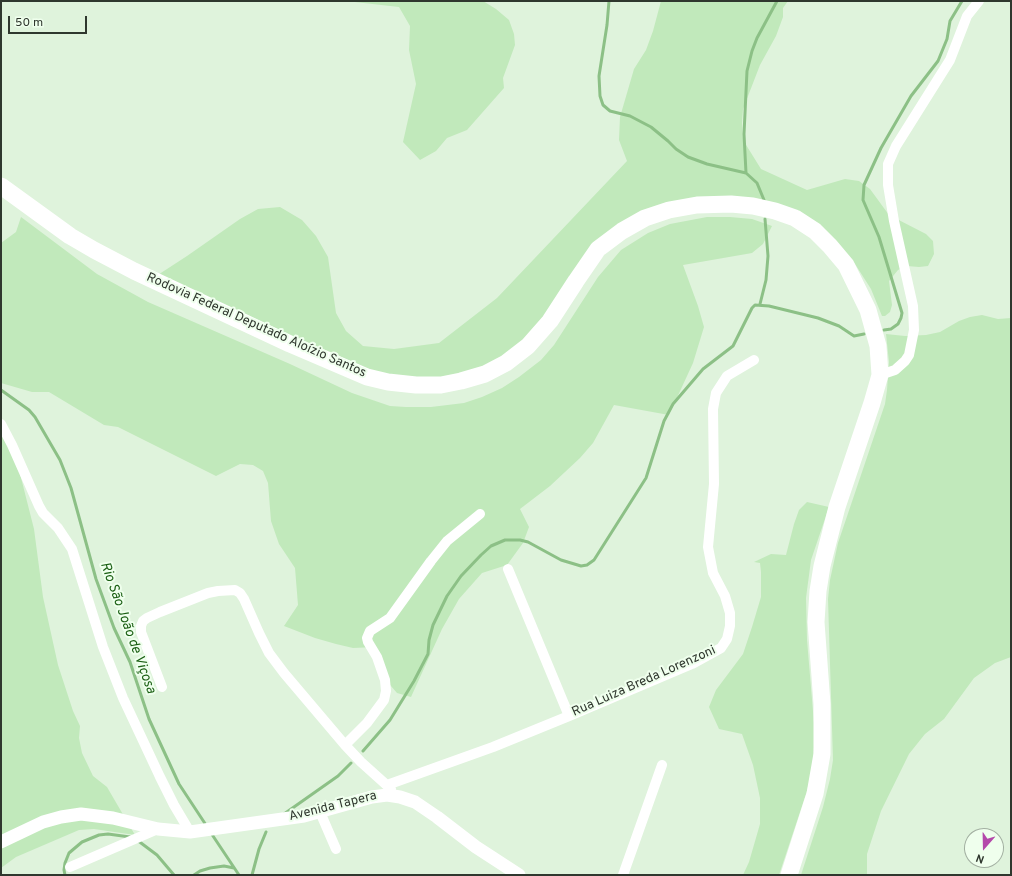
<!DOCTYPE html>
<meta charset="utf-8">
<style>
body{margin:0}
#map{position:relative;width:1012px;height:876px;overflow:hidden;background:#dff3dc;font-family:Overpass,sans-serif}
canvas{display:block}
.frame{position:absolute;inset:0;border:2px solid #2f372e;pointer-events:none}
.north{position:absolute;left:964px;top:828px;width:40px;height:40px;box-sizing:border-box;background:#efffed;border:1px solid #a2afa1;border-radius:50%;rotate:200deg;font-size:11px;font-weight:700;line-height:16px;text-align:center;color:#2f372e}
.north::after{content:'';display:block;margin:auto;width:14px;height:18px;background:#b449aa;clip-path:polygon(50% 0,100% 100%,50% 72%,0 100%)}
.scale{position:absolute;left:8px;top:16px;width:79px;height:18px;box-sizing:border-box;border:2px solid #2f372e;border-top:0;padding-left:5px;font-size:12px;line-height:14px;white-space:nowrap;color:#2f372e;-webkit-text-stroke:3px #efffed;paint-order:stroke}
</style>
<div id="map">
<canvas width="1012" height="876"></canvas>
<div class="frame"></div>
<div class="north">N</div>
<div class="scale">50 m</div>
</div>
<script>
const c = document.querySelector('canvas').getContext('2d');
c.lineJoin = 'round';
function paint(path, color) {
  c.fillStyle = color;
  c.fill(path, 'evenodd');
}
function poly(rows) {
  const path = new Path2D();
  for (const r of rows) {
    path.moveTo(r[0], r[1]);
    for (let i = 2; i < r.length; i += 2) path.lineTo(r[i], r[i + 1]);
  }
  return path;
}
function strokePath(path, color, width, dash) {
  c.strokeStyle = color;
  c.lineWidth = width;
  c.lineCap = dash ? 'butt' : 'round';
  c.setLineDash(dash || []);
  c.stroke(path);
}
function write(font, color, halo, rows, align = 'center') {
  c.font = font + ' Overpass,sans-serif';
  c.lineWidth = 4;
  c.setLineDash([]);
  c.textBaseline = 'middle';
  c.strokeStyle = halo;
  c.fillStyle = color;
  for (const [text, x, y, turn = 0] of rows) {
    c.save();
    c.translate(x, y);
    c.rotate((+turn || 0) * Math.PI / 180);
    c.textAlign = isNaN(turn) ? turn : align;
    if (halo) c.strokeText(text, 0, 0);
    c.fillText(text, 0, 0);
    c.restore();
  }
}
paint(poly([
 [346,1,483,1,496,9,509,20,514,34,515,45,503,78,504,88,467,130,447,138,436,151,420,160,403,142,416,84,409,50,410,26,399,7],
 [661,1,788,1,783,8,783,17,776,36,760,65,743,109,742,123,743,140,761,169,807,190,845,179,859,181,870,189,889,215,926,234,933,241,934,254,928,266,919,267,907,266,898,270,889,281,892,305,890,312,885,316,882,316,871,289,855,264,846,253,773,205,635,219,517,356,414,389,147,282,187,256,240,219,258,209,280,207,302,220,316,236,328,257,336,313,346,331,363,346,394,349,439,343,497,298,627,161,619,140,620,117,634,69,646,50,653,31],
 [21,217,97,274,148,302,290,364,352,393,390,406,406,407,431,407,464,403,482,397,502,388,519,377,541,360,554,345,598,277,621,250,648,233,670,224,707,217,730,217,752,219,772,226,763,244,752,253,683,265,698,306,704,327,693,363,669,415,614,405,593,443,580,458,550,486,520,509,529,527,523,543,507,565,482,573,459,599,442,629,411,697,397,693,385,679,375,647,353,648,336,644,315,638,284,626,298,605,295,568,279,544,271,521,268,483,263,471,253,465,240,464,216,476,118,427,104,425,49,392,32,392,1,383,1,243,16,232],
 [982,315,998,319,1011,318,1011,657,995,663,974,678,944,719,925,734,909,754,881,811,867,854,867,875,801,875,823,807,830,779,833,760,828,599,830,580,838,543,885,404,887,390,889,362,886,334,905,336,926,335,940,332,959,321,970,317],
 [1,429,16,458,34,529,43,597,58,665,73,711,80,726,79,738,82,753,93,776,107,787,135,835,94,829,79,830,16,857,1,868],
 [807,502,829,507,811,560,806,598,807,640,815,735,812,772,806,794,779,875,743,875,749,862,760,824,760,798,753,765,742,734,719,729,709,707,716,690,743,654,752,627,761,597,761,572,760,563,754,562,771,554,786,555,794,524,799,510]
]), '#c1e9bb');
strokePath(poly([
 [609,1,607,25,599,76,600,96,603,105,610,111,630,116,651,127,668,141,676,149,688,157,707,164,746,173,757,183,764,200],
 [746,173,744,134,747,71,752,51,757,38,777,1],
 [760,304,766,280,768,256,765,219],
 [884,330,891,329,898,324,901,318,902,313,879,237,863,200,864,185,881,148,911,96,938,61,947,39,950,21,962,1],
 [1,390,29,410,35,417,60,460,71,488,96,579,114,628,130,662,149,719,179,784,206,825],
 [363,751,390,720,414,681,428,654,429,640,433,625,447,596,461,576,481,555,491,546,505,540,520,540,528,542,561,560,581,566,587,565,594,560,646,478,664,421,673,404,703,369,733,346,752,308,755,305,769,306,818,318,839,326,854,336,864,334],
 [284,814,338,776,351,763],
 [211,833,239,875],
 [137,840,157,855,174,875],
 [65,875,64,870,65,863,69,853,82,842,99,835,108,834,130,837],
 [194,875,200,871,210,868,224,866,234,868],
 [252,875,259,849,266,832]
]), '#8cc086', 3);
strokePath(poly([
 [880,375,895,370,905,361,909,355,914,330,913,306,894,221,888,185,888,164,896,146,950,60,967,16,979,1],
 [1,424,12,445,39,506,43,513,58,528,72,549,103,647,123,698,160,777,174,805,190,832],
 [508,569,569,716],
 [162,687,141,632,141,626,143,621,147,618,160,612,208,593,218,591,235,590,240,593,244,599,259,633,269,653,284,673,345,745,361,762,391,789],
 [345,745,367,723,384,700,386,691,385,680,377,657,368,642,367,638,370,631,390,618,431,561,447,541,480,514],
 [387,785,493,747,569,716,692,664,721,648,727,639,730,626,730,613,725,596,713,573,708,547,714,484,713,409,716,393,727,376,754,360],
 [320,812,336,849],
 [70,867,158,829],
 [623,875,662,765]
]), '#fff', 10);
strokePath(poly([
 [1,842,43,822,61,817,81,814,113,818,158,829,190,832,304,816,372,797,387,795,400,797,415,802,437,817,476,847,519,875]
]), '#fff', 13);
strokePath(poly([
 [1,186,70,236,94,250,134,271,290,344,367,377,388,382,416,385,441,385,461,381,485,374,506,363,528,346,550,321,576,281,598,249,622,231,645,218,669,210,697,205,731,204,753,206,775,211,795,218,815,231,830,246,846,265,868,310,878,346,880,375,872,403,837,507,822,566,818,591,816,622,822,704,822,754,815,794,789,875]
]), '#fff', 17);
write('13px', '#2f372e', '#efffed', [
 ["Rodovia Federal Deputado Aloízio Santos",256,326,24],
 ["Rua Luiza Breda Lorenzoni",644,682,-24],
 ["Avenida Tapera",333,807,-14]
]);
write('italic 14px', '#1a5f13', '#efffed', [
 ["Rio São João de Viçosa",127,628,70]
]);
</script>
